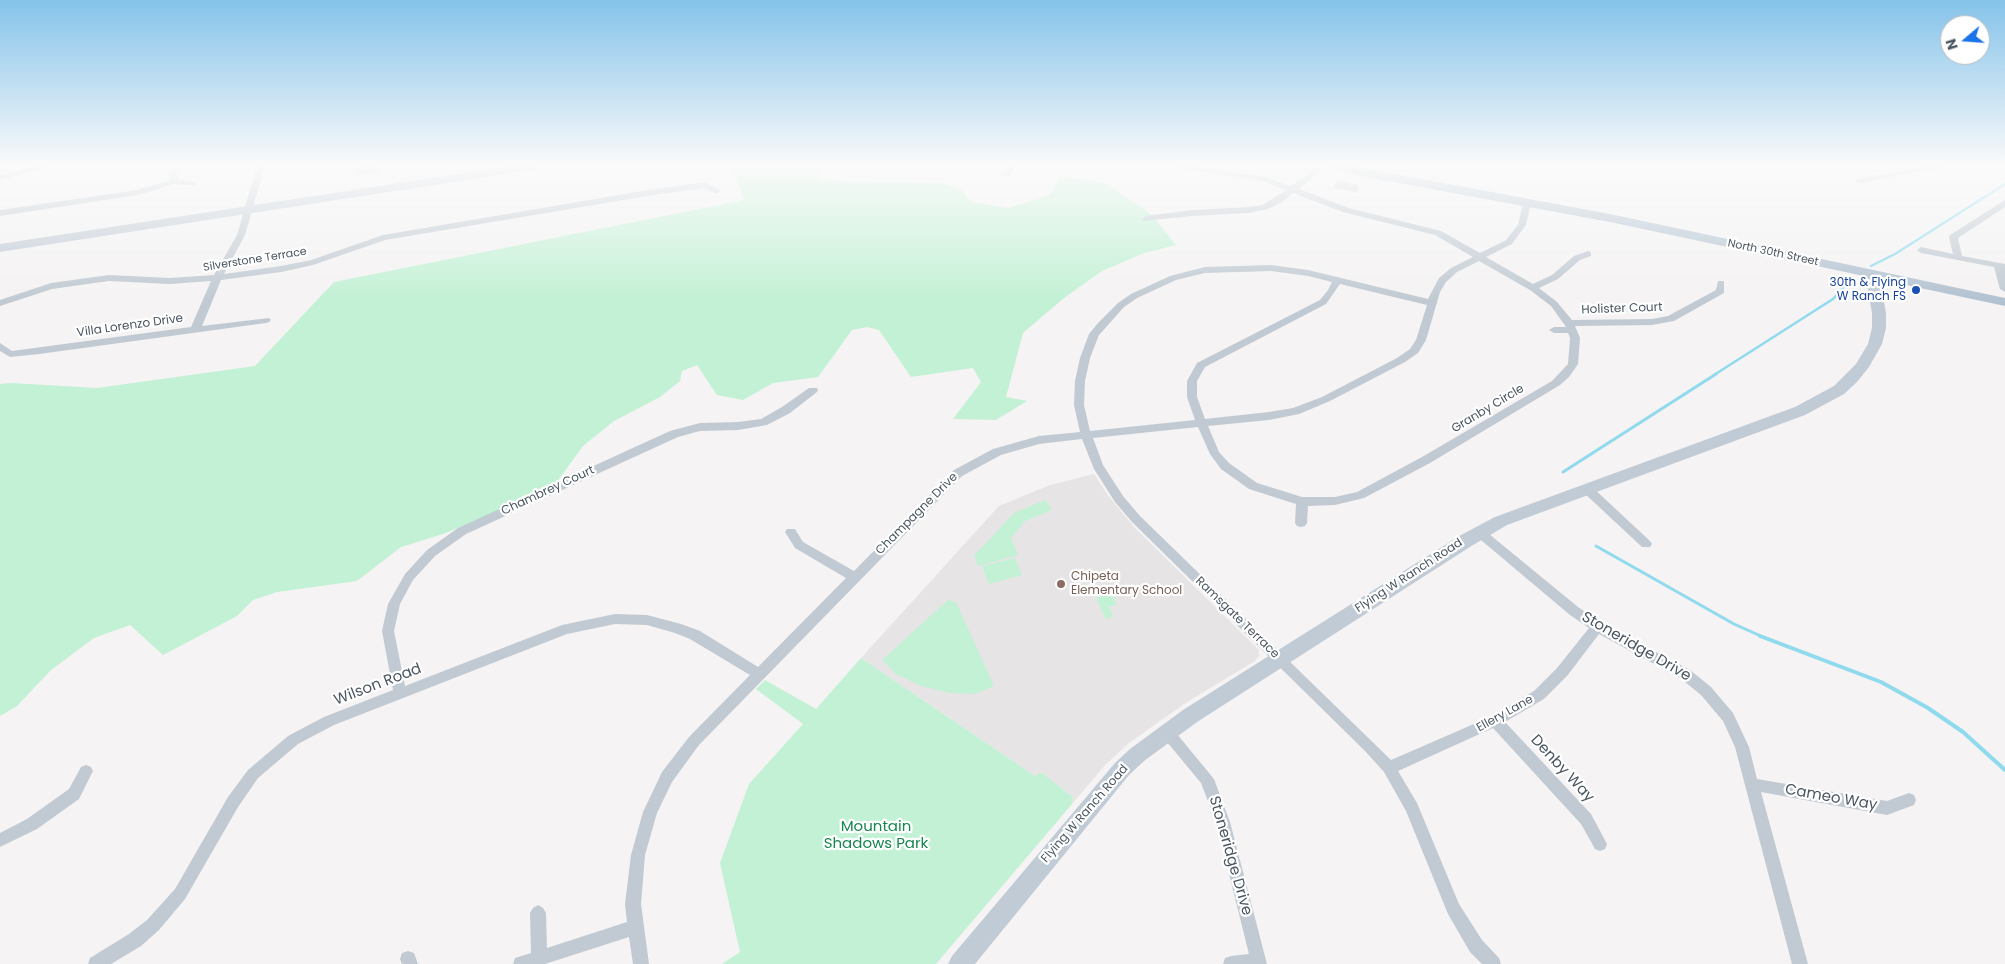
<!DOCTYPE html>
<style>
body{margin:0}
#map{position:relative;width:2005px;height:964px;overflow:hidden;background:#f5f3f3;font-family:Poppins,sans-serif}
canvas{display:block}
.north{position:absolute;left:1940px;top:15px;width:50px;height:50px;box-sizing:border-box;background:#fff;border:1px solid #b7bbc0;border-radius:50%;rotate:252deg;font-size:14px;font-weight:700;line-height:20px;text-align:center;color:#4a5661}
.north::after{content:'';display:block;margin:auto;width:18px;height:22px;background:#1a73e8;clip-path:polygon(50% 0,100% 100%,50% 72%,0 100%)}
</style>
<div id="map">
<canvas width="2005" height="964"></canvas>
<div class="north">N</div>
</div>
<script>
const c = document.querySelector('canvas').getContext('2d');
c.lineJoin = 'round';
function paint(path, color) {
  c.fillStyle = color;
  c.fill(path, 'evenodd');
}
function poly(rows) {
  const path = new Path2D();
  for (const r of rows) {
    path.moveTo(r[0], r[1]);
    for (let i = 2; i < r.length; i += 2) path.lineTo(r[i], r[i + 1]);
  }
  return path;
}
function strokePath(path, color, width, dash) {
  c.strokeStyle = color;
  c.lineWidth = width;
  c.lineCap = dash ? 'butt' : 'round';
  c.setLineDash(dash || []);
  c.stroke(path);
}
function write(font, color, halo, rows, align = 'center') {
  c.font = font + ' Poppins,sans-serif';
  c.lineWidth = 4.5;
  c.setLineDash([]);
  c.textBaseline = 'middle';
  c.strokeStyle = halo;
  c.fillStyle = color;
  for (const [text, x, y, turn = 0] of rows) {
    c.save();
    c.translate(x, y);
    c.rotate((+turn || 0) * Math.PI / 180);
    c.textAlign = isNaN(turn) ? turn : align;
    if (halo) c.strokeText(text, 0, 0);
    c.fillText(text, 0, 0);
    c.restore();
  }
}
paint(poly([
 [1094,474,1107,494,1134,527,1259,650,1259,656,1255,661,1187,702,1129,743,1105,765,1072,804,1073,797,1041,772,1035,776,861,658,999,506,1050,485]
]), '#e6e4e5');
paint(poly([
 [731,165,820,165,819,178,836,181,942,183,961,189,971,202,1008,208,1050,195,1060,176,1106,183,1152,215,1176,245,1144,253,1102,271,1064,298,1023,333,1006,397,1027,401,996,420,953,419,981,382,973,368,911,377,879,330,867,327,852,330,818,377,773,383,743,400,717,395,697,365,682,371,680,381,660,397,614,421,583,446,551,490,443,534,401,547,357,581,277,592,253,600,237,616,163,655,130,625,94,638,51,670,17,706,0,716,0,384,11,383,97,388,255,366,334,282,744,200],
 [1045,500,1052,510,1025,521,1011,538,1018,555,978,566,974,556,1014,513],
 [1015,558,1022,575,989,584,982,566],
 [1111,593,1117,604,1109,607,1113,617,1106,619,1096,598],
 [948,600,956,602,994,686,975,694,950,693,921,686,896,674,882,660],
 [861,658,1035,776,1041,772,1073,797,1072,804,936,964,722,964,740,952,720,863,749,784,803,724,756,689,765,680,816,709]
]), '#c3f1d5');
strokePath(poly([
 [1871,266,1895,254,2005,184],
 [1714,375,1833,299,1851,279]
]), '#90daee', 2.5);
strokePath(poly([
 [1563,472,1716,374],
 [1596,546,1734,624,1763,637]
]), '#90daee', 3);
strokePath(poly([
 [1760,636,1881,682,1928,708,1963,732,2005,770]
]), '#90daee', 4);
const building = poly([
 [356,165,379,165,378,173,355,174,356,165],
 [1336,181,1358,185,1357,192,1334,188,1336,181]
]);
paint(building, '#cdcfd5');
strokePath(building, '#d7d9de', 1);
paint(poly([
 [42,165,55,165,0,180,0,175,42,165],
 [171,165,179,165,176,174,179,180,196,182,196,186,174,184,138,195,0,216,0,210,137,190,170,180,168,174,171,165],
 [257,165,265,165,245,235,224,274,281,266,311,260,383,235,648,190,705,182,721,191,717,194,704,188,648,196,385,240,313,265,281,272,221,280,202,326,269,318,271,320,269,322,266,323,39,354,10,357,0,351,0,343,12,351,191,327,211,281,170,284,109,281,52,289,0,306,0,300,51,283,109,275,170,278,214,275,237,235,257,165],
 [1008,165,1016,165,1010,176,1007,176,1003,174,1008,165],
 [1169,165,1188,165,1265,177,1291,186,1319,165,1328,165,1299,189,1349,208,1441,231,1480,253,1506,240,1518,225,1523,203,1527,200,1530,201,1531,203,1526,225,1512,244,1486,257,1533,284,1552,275,1574,256,1588,251,1591,252,1591,256,1580,260,1558,279,1539,288,1557,302,1572,320,1652,319,1668,316,1716,290,1718,281,1724,281,1724,293,1674,321,1652,325,1575,326,1580,338,1578,364,1569,377,1560,385,1430,463,1364,498,1335,505,1308,506,1307,523,1305,526,1301,527,1297,526,1295,523,1296,504,1249,489,1221,469,1210,454,1198,427,1093,438,1103,465,1123,496,1140,516,1391,760,1490,717,1534,691,1557,668,1589,628,1570,615,1475,535,1473,532,1475,529,1479,528,1483,529,1578,607,1601,623,1690,670,1711,687,1733,713,1749,747,1757,779,1887,801,1909,793,1914,795,1916,800,1914,805,1887,815,1761,792,1808,964,1792,964,1735,747,1723,721,1701,695,1680,678,1599,634,1567,676,1544,699,1505,722,1591,814,1607,844,1605,849,1600,851,1595,849,1581,824,1493,728,1398,771,1417,803,1459,904,1482,940,1499,958,1501,964,1482,964,1470,952,1448,914,1406,811,1384,772,1365,751,1132,522,1115,502,1094,469,1082,439,1039,444,1001,455,962,476,699,745,672,782,657,813,645,855,641,904,649,964,633,964,629,937,545,964,513,964,515,958,531,953,530,913,533,908,538,905,543,908,546,913,547,948,627,922,625,904,631,855,643,812,662,772,689,737,750,675,690,639,675,633,647,625,615,624,567,634,334,725,298,744,258,778,238,807,185,899,159,930,141,946,111,964,88,964,90,958,129,934,147,920,175,889,228,797,248,770,288,736,324,717,393,690,382,631,388,604,405,574,427,550,458,528,670,431,700,423,738,422,761,419,782,407,809,388,817,388,818,390,817,392,790,413,767,425,738,430,700,431,678,437,466,534,435,556,413,580,400,604,394,631,405,686,562,625,615,614,647,615,681,624,700,631,758,667,846,578,795,548,785,532,787,529,795,529,803,542,854,571,954,470,993,449,1039,436,1080,432,1074,405,1075,381,1080,358,1089,334,1098,323,1118,303,1131,294,1170,276,1205,267,1271,265,1308,270,1428,299,1439,278,1451,268,1473,257,1435,235,1343,212,1293,193,1282,202,1268,209,1249,213,1192,216,1143,221,1142,219,1146,216,1192,210,1249,207,1263,205,1286,190,1263,181,1173,167,1169,165],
 [1479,261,1530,290,1551,306,1564,324,1566,327,1554,327,1549,330,1554,333,1568,333,1570,338,1568,364,1552,381,1422,457,1357,492,1335,497,1302,497,1257,483,1229,463,1219,452,1208,426,1269,420,1299,414,1330,401,1405,362,1418,353,1426,340,1440,292,1446,282,1457,272,1479,261],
 [1271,271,1308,276,1332,282,1328,290,1320,300,1197,363,1187,381,1187,397,1195,420,1090,431,1084,405,1085,381,1090,358,1099,335,1124,307,1137,298,1176,280,1205,273,1271,271],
 [1340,284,1427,305,1416,340,1410,349,1397,358,1322,397,1293,408,1269,412,1205,419,1197,397,1197,381,1205,367,1326,304,1340,284],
 [1932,165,1948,165,1944,167,1859,183,1855,181,1859,179,1932,165],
 [2005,200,2005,207,1958,238,1962,256,2005,264,2005,292,2000,289,1994,267,1921,253,1917,250,1921,247,1953,254,1949,237,1950,235,2005,200],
 [1587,485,1591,486,1650,541,1652,544,1650,547,1642,547,1583,492,1581,489,1583,486,1587,485],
 [1167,726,1172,728,1214,779,1230,822,1267,964,1223,964,1225,958,1231,956,1249,954,1216,822,1201,783,1162,736,1160,732,1162,728,1167,726],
 [86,765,91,767,93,771,79,799,37,829,0,847,0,833,27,819,69,789,81,767,86,765],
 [408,951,414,953,418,964,402,964,400,959,402,953,408,951]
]), '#c1cad2');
paint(poly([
 [516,165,544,165,538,169,0,252,0,244,516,165],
 [1872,270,1879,274,1886,313,1886,328,1882,344,1869,367,1857,382,1844,394,1805,415,1507,525,1473,545,1197,722,1144,761,1129,775,975,964,948,964,952,956,1115,763,1130,749,1183,710,1461,535,1495,517,1795,407,1834,386,1856,364,1868,344,1872,328,1872,313,1865,274,1872,270]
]), '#c1cbd6');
paint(poly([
 [1328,165,1347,165,1610,214,2005,298,2005,306,1610,222,1355,175,1330,168,1328,165]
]), '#b3c2d1');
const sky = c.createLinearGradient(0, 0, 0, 300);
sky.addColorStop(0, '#85c3ea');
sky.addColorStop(0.55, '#fafafa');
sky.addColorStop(1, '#fafafa00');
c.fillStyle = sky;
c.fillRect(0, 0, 2005, 300);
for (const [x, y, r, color] of [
 [1916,290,5,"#1a4fb4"],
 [1061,584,5,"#8d6e63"]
]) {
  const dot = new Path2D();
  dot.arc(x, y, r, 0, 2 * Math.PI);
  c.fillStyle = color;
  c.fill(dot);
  strokePath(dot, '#fff', 2);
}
write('11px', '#4a5661', '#fff', [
 ["North 30th Street",1773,253,12],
 ["Silverstone Terrace",255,260,-9]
]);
write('12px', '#164399', '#fff', [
 ["30th & Flying",1906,283],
 ["W Ranch FS",1906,297]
], 'right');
write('12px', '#4a5661', '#fff', [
 ["Holister Court",1622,309,-2],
 ["Villa Lorenzo Drive",130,326,-8],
 ["Granby Circle",1488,409,-31],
 ["Chambrey Court",548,491,-25],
 ["Champagne Drive",917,514,-45],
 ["Flying W Ranch Road",1409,576,-33],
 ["Ramsgate Terrace",1237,618,44],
 ["Ellery Lane",1505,714,-29],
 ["Flying W Ranch Road",1085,814,-49]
]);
write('12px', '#785e54', '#fff', [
 ["Chipeta",1071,577],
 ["Elementary School",1071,591]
], 'left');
write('15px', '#4a5661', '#fff', [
 ["Stoneridge Drive",1636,647,30],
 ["Wilson Road",378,685,-21],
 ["Denby Way",1562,769,47],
 ["Cameo Way",1831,798,10],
 ["Stoneridge Drive",1230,856,74]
]);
write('15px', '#17864f', '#fff', [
 ["Mountain",876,827],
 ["Shadows Park",876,844]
]);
</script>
